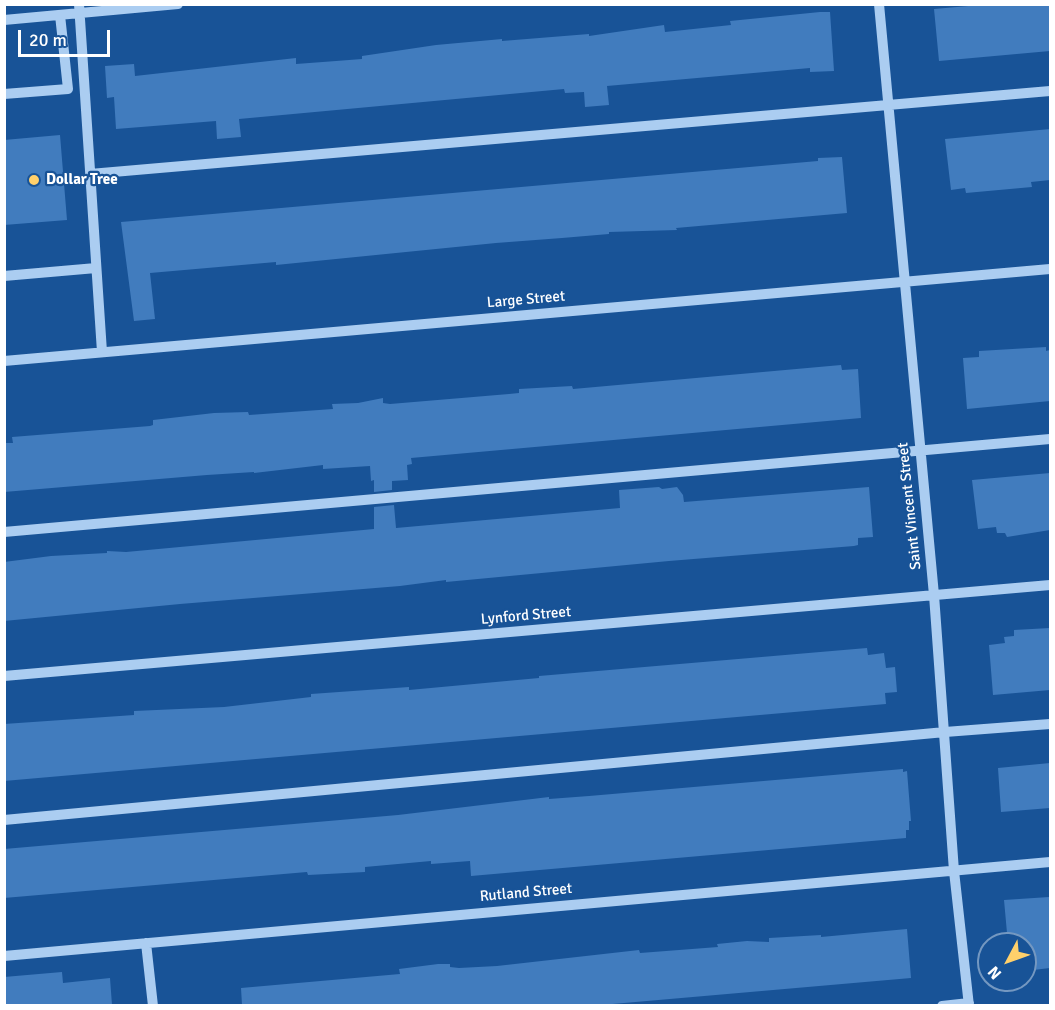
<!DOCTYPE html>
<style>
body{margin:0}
#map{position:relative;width:1055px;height:1010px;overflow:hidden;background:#185397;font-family:Signika,sans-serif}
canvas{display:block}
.frame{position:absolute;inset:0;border:6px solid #fff;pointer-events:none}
.north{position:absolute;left:977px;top:932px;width:60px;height:60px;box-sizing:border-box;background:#185397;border:2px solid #7498c1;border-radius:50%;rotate:229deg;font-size:16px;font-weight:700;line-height:24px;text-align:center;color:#fff}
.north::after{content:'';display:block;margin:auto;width:21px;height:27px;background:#ffd06b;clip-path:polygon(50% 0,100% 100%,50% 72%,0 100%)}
.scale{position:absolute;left:18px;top:30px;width:92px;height:27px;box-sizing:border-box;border:3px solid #fff;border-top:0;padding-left:8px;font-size:18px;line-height:21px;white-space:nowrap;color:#fff;-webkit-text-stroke:4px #185397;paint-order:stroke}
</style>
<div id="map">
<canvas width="1055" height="1010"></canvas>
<div class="frame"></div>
<div class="north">N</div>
<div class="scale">20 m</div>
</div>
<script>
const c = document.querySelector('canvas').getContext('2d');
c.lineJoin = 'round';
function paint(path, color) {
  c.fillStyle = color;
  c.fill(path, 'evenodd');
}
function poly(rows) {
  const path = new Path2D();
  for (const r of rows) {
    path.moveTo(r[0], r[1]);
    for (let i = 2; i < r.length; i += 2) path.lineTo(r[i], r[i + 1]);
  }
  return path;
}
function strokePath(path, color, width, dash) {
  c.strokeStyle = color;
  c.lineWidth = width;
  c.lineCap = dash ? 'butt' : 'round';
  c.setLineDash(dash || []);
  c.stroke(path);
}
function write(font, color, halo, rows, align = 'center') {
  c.font = font + ' Signika,sans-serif';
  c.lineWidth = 4.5;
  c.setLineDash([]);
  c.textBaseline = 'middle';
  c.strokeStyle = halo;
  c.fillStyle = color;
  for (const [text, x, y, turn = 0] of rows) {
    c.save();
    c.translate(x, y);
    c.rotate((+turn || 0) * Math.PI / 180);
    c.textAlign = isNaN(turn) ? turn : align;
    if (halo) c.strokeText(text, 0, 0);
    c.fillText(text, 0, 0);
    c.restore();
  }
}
paint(poly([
 [991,4,1050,4,1050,51,939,61,934,9],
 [820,12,830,12,834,71,810,72,810,68,607,86,609,105,585,107,584,92,565,93,564,89,239,119,241,137,217,139,216,121,116,129,114,97,107,98,105,66,134,64,135,76,296,58,296,64,336,61,362,59,362,56,436,45,502,39,502,41,589,34,589,36,664,25,665,32,731,25,730,21],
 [1050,129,1050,180,1031,182,1032,187,966,193,965,188,951,190,945,139],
 [60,135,67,220,4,225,4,140],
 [842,157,847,213,676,228,677,230,609,232,609,234,562,238,496,243,276,265,276,262,150,273,155,319,134,321,121,222,818,161,818,158],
 [1046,347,1046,351,1050,350,1050,401,967,409,963,358,979,357,979,351],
 [841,365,842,370,858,369,861,418,411,458,412,464,407,465,408,480,392,481,392,490,374,492,374,480,371,481,370,466,323,469,323,465,254,473,254,472,207,475,4,492,4,443,13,443,12,437,150,426,153,425,153,420,214,413,248,412,249,415,333,409,332,404,358,403,383,398,383,403,390,404,509,394,519,393,519,389,572,386,573,389],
 [1050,473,1050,530,1007,537,1005,533,997,533,996,527,978,529,972,480],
 [659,487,662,489,677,487,683,495,684,502,869,487,873,537,858,538,858,545,854,546,669,561,446,582,446,580,400,586,180,604,4,621,4,562,51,556,107,553,107,551,126,552,374,529,374,507,394,505,396,528,620,508,619,490],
 [1050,628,1050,690,993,695,989,645,1005,643,1004,637,1014,636,1014,630],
 [867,648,868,655,884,653,886,668,895,667,897,692,885,693,886,704,4,781,4,724,134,715,134,711,224,707,311,697,311,694,409,687,409,690,539,678,539,676],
 [1050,763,1050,808,1001,812,998,768],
 [903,769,903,772,907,771,911,821,909,821,909,830,906,830,906,838,471,876,470,861,431,864,431,861,365,867,365,872,308,875,307,872,4,898,4,849,398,815,549,797,549,799,589,796],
 [1049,897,1050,968,1025,971,1025,944,1008,944,1004,900],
 [907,929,911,978,601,1005,242,1005,241,988,400,974,399,969,438,964,450,964,450,967,459,968,497,966,639,950,640,953,718,947,717,944,747,941,769,942,769,938,821,935,821,937],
 [62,972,63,983,110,978,112,1005,4,1005,4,977]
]), '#417cbe');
strokePath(poly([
 [79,4,102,352],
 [879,4,934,595,954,871,969,1006],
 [4,20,178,4],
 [4,94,68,89,60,15],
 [90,174,1050,91],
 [4,276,96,268],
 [4,361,1050,269],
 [4,532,1050,439],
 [4,676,1050,585],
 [4,820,945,732,1050,724],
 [146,943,153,1006],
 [4,956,1050,862],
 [942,1006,969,1003]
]), '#abcdf1', 10);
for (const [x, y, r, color] of [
 [34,180,6,"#ffd06b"]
]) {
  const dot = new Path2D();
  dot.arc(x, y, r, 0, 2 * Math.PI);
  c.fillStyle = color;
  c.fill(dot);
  strokePath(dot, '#185397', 2);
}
write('bold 15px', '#fff', '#185397', [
 ["Dollar Tree",46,180]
], 'left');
write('15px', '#fff', '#185397', [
 ["Large Street",526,300,-5],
 ["Saint Vincent Street",910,506,-96],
 ["Lynford Street",526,616,-5],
 ["Rutland Street",526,893,-5]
]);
</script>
